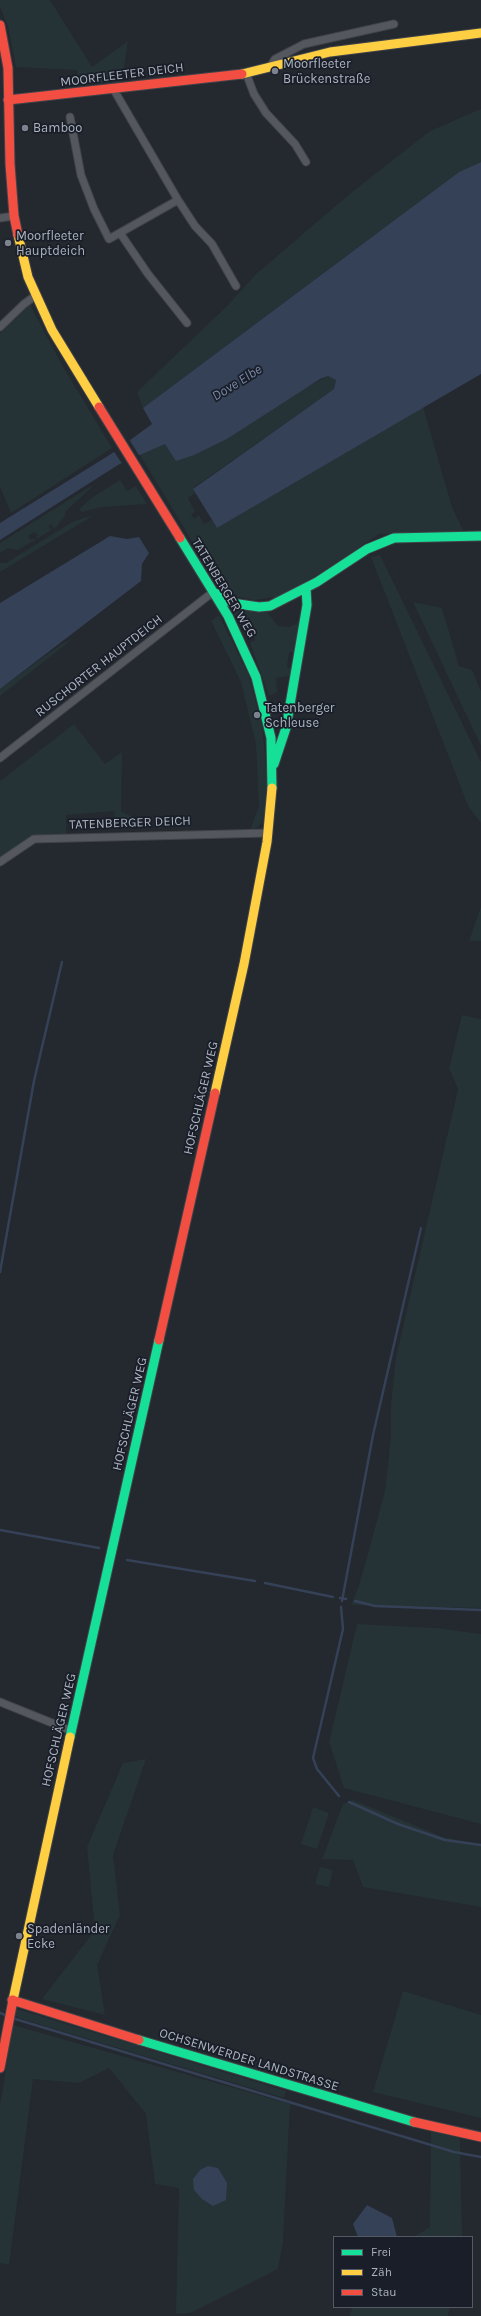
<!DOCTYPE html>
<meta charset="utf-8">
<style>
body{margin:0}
#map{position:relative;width:481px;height:2316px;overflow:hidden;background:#24282f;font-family:Karla,sans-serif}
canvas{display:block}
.legend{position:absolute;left:333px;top:2236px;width:140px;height:72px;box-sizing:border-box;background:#191e28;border:1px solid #545a65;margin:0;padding:5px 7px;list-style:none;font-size:12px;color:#adb4c1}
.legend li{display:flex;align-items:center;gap:8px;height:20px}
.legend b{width:20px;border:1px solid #545a65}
</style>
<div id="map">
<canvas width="481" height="2316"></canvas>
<ul class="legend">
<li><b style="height:5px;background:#16e098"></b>Frei</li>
<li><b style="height:5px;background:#ffcf43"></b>Zäh</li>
<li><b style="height:5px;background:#f24e42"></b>Stau</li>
</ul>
</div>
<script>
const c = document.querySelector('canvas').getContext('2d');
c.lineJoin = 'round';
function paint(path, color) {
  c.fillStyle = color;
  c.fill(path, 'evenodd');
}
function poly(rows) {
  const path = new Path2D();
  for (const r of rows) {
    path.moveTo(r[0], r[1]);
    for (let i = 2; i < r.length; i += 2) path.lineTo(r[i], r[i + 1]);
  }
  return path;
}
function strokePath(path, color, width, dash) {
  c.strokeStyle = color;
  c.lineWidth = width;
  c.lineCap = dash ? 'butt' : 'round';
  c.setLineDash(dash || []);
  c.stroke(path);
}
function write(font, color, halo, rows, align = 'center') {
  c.font = font + ' Karla,sans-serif';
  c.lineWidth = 3.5;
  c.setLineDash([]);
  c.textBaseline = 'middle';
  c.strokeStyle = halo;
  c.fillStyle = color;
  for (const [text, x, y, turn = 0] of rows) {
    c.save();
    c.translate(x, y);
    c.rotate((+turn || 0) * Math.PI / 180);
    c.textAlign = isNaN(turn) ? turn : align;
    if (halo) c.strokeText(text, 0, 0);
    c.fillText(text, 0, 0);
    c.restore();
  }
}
paint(poly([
 [0,0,50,0,92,67,128,41,122,82,80,85,77,70,16,67,8,26,0,7],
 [481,109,481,162,459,172,143,408,137,392,228,305,255,275,352,192,430,131],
 [30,305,62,365,112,448,11,513,0,487,0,333],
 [328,376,336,380,334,389,193,488,195,493,188,498,195,512,191,514,194,519,199,515,204,524,212,520,217,528,423,407,452,507,464,532,379,534,319,574,276,597,254,600,231,595,216,581,140,455,165,443,227,439,293,395],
 [120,480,127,491,136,486,147,504,102,507,82,512,79,509,94,496],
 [91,486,93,486,65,512,66,514,57,526,53,529,52,524,49,526,51,530,37,539,36,537,38,536,35,532,28,536,31,540,34,538,35,540,18,550,8,548,0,553,0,543],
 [96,514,0,572,0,563,6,563,72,522],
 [380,555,481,762,481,823,468,806,371,557],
 [413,602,442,608,459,666,472,670,481,691,481,746],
 [242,610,267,612,278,626,289,627,298,623,294,653,289,652,287,667,291,668,289,676,276,678,277,692,269,696,250,643,255,640,251,630,245,633,234,613],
 [219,615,249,676,262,726,267,776,265,810,262,823,256,828,250,830,259,806,256,744,241,682,211,621],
 [74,638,0,696,0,689,60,645],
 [74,724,105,764,122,752,121,812,144,821,115,821,114,811,66,815,66,835,35,837,0,858,0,781],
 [481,907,481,941,469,941],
 [462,1015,481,1019,481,1608,351,1605,359,1586,385,1491,391,1436,391,1404,396,1357,458,1089,449,1068],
 [357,1624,436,1628,481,1634,481,1824,344,1788,329,1742],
 [146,1759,113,1855,120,1915,97,1965,105,2015,42,1999,95,1930,87,1847,123,1763],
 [353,1800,443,1837,481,1845,481,1907,363,1887,353,1860,322,1859,343,1804],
 [313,1807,329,1813,317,1849,301,1844],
 [320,1867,333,1870,329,1887,315,1884],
 [403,1991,481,2015,481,2118,373,2092],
 [17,2009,286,2091,284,2098,19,2018,15,2015],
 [13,2025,290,2104,283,2242,278,2269,190,2313,176,2314,179,2188,155,2184,146,2114,109,2068,79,2083,33,2079,9,2265,0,2263,0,2106],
 [431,2131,460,2138,462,2237,413,2237,430,2227],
 [352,2307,450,2307,448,2316,350,2316]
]), '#253336');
paint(poly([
 [481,162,481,374,217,528,193,489,334,389,336,380,328,376,320,379,227,439,194,455,176,461,165,444,140,455,118,465,0,540,0,523,111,454,152,424,143,408,459,172],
 [110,536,127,539,139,537,149,553,142,564,141,581,0,689,0,603],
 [208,2166,218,2168,227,2183,226,2200,213,2206,202,2199,194,2190,193,2179,200,2170],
 [367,2205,392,2218,397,2237,358,2237,353,2224]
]), '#354157');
paint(poly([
 [129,439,140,457,123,465,113,450]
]), '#24282f');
strokePath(poly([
 [0,1272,34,1081,62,962],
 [0,1530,99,1548],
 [127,1560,255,1581],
 [265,1583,333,1597],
 [340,1598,346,1599],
 [342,1601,373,1435,421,1228],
 [355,1601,375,1606,481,1610],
 [339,1796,317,1769,313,1758,343,1629,341,1607],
 [349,1802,398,1824,445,1840,481,1845],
 [0,2013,7,2016],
 [12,2018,454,2152,481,2157]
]), '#354157', 2.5);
const street = poly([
 [270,67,275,59,304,44,394,24],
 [246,73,254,94,266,113,295,144,306,162],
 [114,90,178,200,195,226,212,244,236,286],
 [70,117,81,175,94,209,109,239,178,200],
 [0,218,14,216],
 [120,233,148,274,187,323],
 [0,327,24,304,35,296],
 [0,758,213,592],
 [0,862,34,839,268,833],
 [0,1702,72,1731]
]);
const fast = poly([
 [180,538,228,616,256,677,271,738,272,788],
 [215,593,232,603,259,607,270,606,317,582,367,549,394,538,481,536],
 [274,764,286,728,307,605,306,588],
 [70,1737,159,1340],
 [139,2040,414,2122]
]);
const slow = poly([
 [242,74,330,52,481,33],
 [18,235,28,277,52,330,99,407],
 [215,1093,244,964,267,842,272,788],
 [13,2000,70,1737]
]);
const jam = poly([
 [0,25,8,68,10,164,14,216,18,235],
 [8,100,242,74],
 [99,407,180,538],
 [159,1340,215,1093],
 [12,2000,139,2040],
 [0,2068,13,2000],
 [414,2122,481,2137]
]);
strokePath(street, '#404348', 9);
strokePath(fast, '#404348', 11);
strokePath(slow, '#404348', 11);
strokePath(jam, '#404348', 11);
strokePath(street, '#54575d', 7);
strokePath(fast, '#16e098', 9);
strokePath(slow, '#ffcf43', 9);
strokePath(jam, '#f24e42', 9);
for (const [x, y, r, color] of [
 [275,71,4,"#7d838e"],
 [25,128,4,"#7d838e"],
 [8,243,4,"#7d838e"],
 [257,715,4,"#7d838e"],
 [19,1936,4,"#7d838e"]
]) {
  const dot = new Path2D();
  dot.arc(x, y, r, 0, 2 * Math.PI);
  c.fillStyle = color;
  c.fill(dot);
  strokePath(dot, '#191e28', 1.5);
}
write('13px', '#adb4c1', '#191e28', [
 ["Moorfleeter",283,64],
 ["Brückenstraße",283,79],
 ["Bamboo",33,128],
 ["Moorfleeter",16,236],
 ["Hauptdeich",16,251],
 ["Tatenberger",265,708],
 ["Schleuse",265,723],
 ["Spadenländer",27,1929],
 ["Ecke",27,1944]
], 'left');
write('13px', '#adb4c1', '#191e28', [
 ["MOORFLEETER DEICH",122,75,-7],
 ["TATENBERGER WEG",224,588,59],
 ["RUSCHORTER HAUPTDEICH",99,666,-38],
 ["TATENBERGER DEICH",130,823,-2],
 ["HOFSCHLÄGER WEG",201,1098,-77],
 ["HOFSCHLÄGER WEG",130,1414,-77],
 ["HOFSCHLÄGER WEG",59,1730,-77],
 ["OCHSENWERDER LANDSTRASSE",249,2060,17]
]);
write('italic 14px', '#7889a8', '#191e28', [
 ["Dove Elbe",237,383,-32]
]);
</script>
